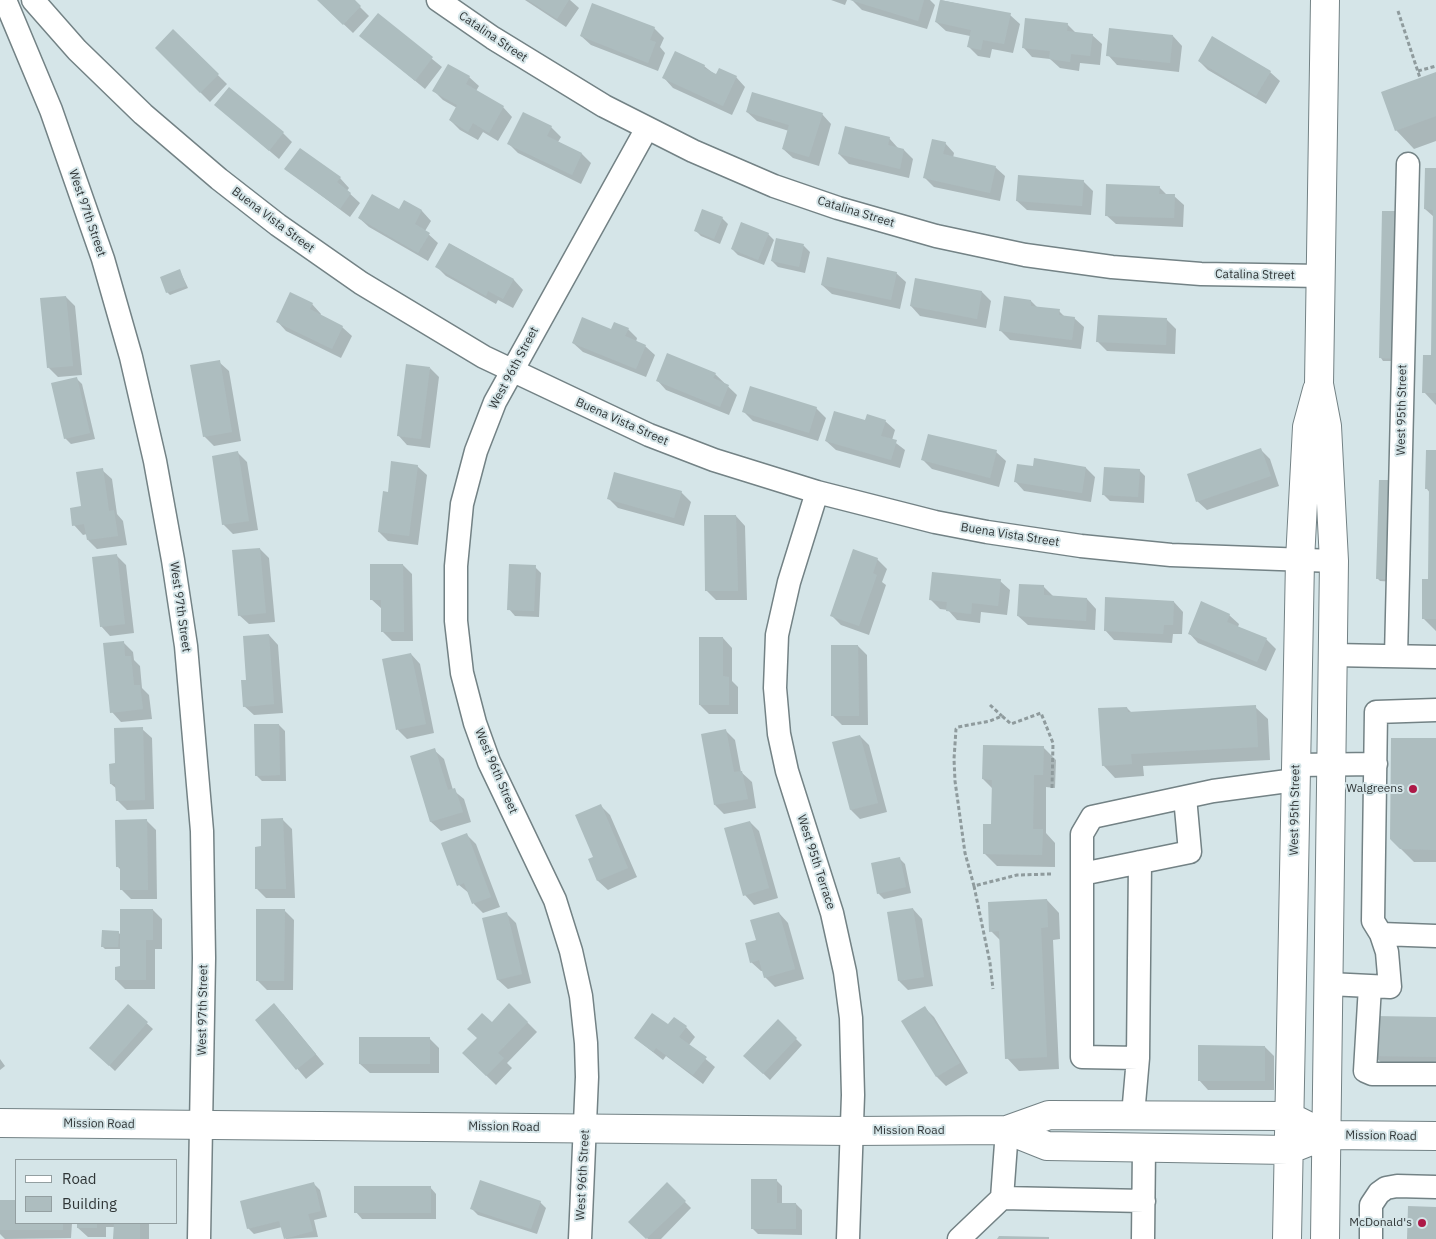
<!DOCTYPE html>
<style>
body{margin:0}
#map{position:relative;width:1436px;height:1239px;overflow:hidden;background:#d5e5e8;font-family:"IBM Plex Sans",sans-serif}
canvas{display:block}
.legend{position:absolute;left:15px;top:1159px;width:162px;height:65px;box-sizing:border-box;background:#d5e5e8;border:1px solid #939fa1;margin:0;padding:6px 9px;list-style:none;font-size:15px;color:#303637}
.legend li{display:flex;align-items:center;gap:10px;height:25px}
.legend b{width:25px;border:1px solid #939fa1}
</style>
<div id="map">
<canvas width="1436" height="1239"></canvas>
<ul class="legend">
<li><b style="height:6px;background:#fff"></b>Road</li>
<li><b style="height:14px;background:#adbdbf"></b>Building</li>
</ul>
</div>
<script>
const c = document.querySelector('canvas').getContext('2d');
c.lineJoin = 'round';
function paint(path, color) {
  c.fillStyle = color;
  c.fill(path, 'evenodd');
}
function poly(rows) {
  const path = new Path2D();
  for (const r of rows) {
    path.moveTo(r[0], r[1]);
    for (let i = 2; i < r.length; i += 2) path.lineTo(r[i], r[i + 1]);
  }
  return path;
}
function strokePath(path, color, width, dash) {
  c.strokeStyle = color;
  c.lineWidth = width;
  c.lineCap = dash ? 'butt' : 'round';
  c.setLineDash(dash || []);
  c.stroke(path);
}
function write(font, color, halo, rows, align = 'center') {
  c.font = font + ' "IBM Plex Sans",sans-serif';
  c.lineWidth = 4;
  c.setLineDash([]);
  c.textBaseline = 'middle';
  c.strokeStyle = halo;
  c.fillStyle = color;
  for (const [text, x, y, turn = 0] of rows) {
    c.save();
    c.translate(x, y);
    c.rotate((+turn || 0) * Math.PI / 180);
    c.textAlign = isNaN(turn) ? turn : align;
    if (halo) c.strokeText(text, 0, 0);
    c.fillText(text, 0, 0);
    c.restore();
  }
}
paint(poly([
 [318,0,353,0,369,16,353,33],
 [525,0,570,0,579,8,566,27],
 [831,0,847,0,845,5],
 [852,0,930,0,935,5,927,29,862,10],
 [941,0,1010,15,1020,24,1013,53,992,49,990,58,978,56,968,46,970,36,946,31,936,22],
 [378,15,442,67,425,89,361,36],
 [1067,24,1076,33,1092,35,1102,44,1100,65,1080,63,1079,71,1060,68,1050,59,1032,57,1023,47],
 [654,28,664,38,660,47,665,53,658,71,591,45,581,36],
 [173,31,227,84,210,102,156,48],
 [1173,36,1182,46,1179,72,1117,65,1108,55],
 [1199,61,1270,72,1280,81,1266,104,1208,70],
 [704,66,717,76,736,77,745,87,732,115,673,88,664,78],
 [1436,73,1436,141,1414,149,1396,130],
 [469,77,479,86,476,91,503,107,512,117,498,141,483,132,478,140,460,130,450,120,457,108,443,100,434,91],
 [216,105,283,133,292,142,279,159],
 [747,112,822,114,831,124,819,166,793,158,783,149,789,131,757,121],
 [551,127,561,137,558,142,582,154,591,163,581,184,518,153,509,144],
 [889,138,898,148,904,150,913,159,909,178,849,164,839,154],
 [945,143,954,153,953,158,995,167,1005,176,1000,201,934,187,925,178],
 [286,169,340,178,349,188,347,191,360,203,350,217],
 [1436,169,1436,405,1424,392,1433,357,1434,217,1425,209],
 [1083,181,1093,191,1091,215,1027,210,1017,201],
 [1159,187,1167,195,1174,196,1184,205,1183,227,1116,224,1106,215],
 [405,202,422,211,431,221,425,231,438,243,428,261,369,227,359,218,399,211],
 [1383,212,1399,361,1383,361,1381,358],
 [722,218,728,224,720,244,701,236,695,230],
 [768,234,774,240,764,265,738,255,732,249],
 [777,240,804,246,810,252,805,273,778,267,772,261],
 [450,244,514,280,523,290,513,308,498,300,496,304,446,276,437,267],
 [180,271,188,288,170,295,167,292],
 [896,273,906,282,900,309,832,294,822,285],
 [982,292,991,301,986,328,920,316,911,306],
 [66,297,75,306,82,375,58,377,48,367],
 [1031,301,1038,308,1059,311,1065,317,1074,318,1084,327,1081,349,1010,340,1001,331],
 [312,304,321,314,320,316,342,327,352,336,341,358,286,331,277,321],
 [1167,320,1176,329,1175,354,1107,351,1098,342],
 [628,329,637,338,636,342,645,346,655,355,646,377,583,352,573,343,611,330],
 [219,362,229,371,241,441,214,446,204,436],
 [430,368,439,377,430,448,407,445,398,435],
 [715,374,737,395,729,415,666,390,657,380],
 [76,378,82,384,95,439,71,444,65,438],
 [816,408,826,418,818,441,753,421,743,411],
 [866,421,885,421,895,430,892,440,905,450,900,468,836,450,826,441],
 [1261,450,1270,459,1279,486,1207,510,1197,501],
 [996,452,1006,461,999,487,932,469,922,459],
 [1436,452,1436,631,1423,618,1429,580,1430,493,1427,489],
 [238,453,247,462,258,530,233,534,223,524],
 [417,466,427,475,418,545,388,541,379,532,389,494],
 [1034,468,1086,468,1095,477,1091,502,1024,491,1015,481],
 [102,470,112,479,117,514,123,521,127,545,97,549,88,540,87,534,83,535,74,525],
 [1139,470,1145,476,1144,503,1110,501,1104,495],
 [1380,481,1396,582,1380,581,1378,579],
 [681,492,691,502,684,526,618,508,608,498],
 [736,516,745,526,747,600,716,600,706,590],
 [260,549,269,558,275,622,249,624,239,615],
 [117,556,126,565,134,633,110,636,101,626],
 [877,559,887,569,882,582,886,585,869,635,841,625,832,616],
 [403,565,412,574,413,641,392,641,382,631,382,609,371,599],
 [535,567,541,573,539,617,515,616,509,609],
 [1000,581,1010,590,1007,615,981,612,980,623,957,620,948,610,940,609,930,599],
 [1044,587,1053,596,1087,599,1096,609,1095,630,1028,625,1018,616],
 [1174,602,1183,612,1182,634,1173,634,1172,643,1114,640,1105,630],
 [1229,615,1239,624,1238,627,1266,639,1276,649,1266,671,1198,643,1189,633],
 [269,635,278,645,283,713,254,715,244,706,248,681],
 [723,638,732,648,732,681,738,687,738,714,709,714,700,705],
 [123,642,133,652,134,660,140,666,142,688,149,695,152,719,121,722,112,712],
 [858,646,867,655,868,725,842,725,832,715],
 [411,654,420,664,434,733,407,739,398,730],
 [1255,707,1268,719,1270,760,1143,766,1144,776,1115,778,1103,765,1127,708,1132,713],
 [279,725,285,731,286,781,262,781,256,775],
 [142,729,152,738,154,809,127,810,117,800,117,789,111,784],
 [726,731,735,740,741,772,752,782,756,808,724,814,715,805],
 [860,736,869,745,887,812,860,819,851,810],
 [1436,740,1436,862,1414,862,1391,839],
 [1043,747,1056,760,1055,788,1046,787,1046,833,1055,843,1055,867,997,866,984,853,992,825,993,789,983,779],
 [434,750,444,759,453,790,464,799,471,822,441,831,431,822,411,757],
 [601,806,610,815,637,877,608,890,598,881,590,860,595,857],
 [283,820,292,829,295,898,266,898,257,889],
 [147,821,156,830,157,899,131,899,122,890,121,870,117,866],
 [750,822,759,831,778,898,754,905,745,895],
 [467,835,476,844,500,907,483,913,474,904,470,894,459,885],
 [899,858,905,864,911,893,884,899,878,893],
 [1047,900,1059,913,1060,939,1053,940,1059,1069,1019,1071,1007,1058,1001,941,991,931],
 [913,909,922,919,933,986,908,990,899,981],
 [153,910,162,919,162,949,155,949,155,989,125,989,116,980,121,968,121,949,105,949,102,946,118,932,121,935],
 [284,910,294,920,293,990,267,990,257,980],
 [506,913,516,923,531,983,508,989,498,980,483,919],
 [779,913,788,923,804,979,775,987,765,977,763,971,761,971,751,962],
 [510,1005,537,1032,507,1063,512,1068,496,1085,463,1053],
 [128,1006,153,1029,115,1071,97,1054],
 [925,1008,934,1017,968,1073,946,1086,937,1077,903,1022],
 [283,1014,324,1064,306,1079,256,1020],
 [1436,1018,1436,1066,1384,1065,1374,1056],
 [778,1021,802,1045,770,1080,745,1056],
 [668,1026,686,1027,695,1037,689,1045,715,1067,703,1084,666,1056,663,1060,635,1038],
 [429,1038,439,1048,439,1073,370,1073,360,1064],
 [1265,1047,1274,1056,1274,1090,1208,1090,1199,1080],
 [0,1059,5,1066,0,1070],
 [776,1180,782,1186,782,1204,796,1204,802,1210,802,1235,758,1234,752,1228],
 [314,1184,320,1190,327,1217,314,1220,318,1237,286,1239,282,1227,254,1234,248,1228],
 [667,1184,691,1208,661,1239,648,1239,630,1222],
 [430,1187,436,1194,436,1219,362,1219,356,1212],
 [0,1202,16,1202,16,1223,72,1223,71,1238,5,1239,0,1234],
 [540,1202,546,1208,537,1234,478,1215,472,1209],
 [78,1223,149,1223,149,1239,115,1239,115,1227,106,1227,106,1237,88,1237,78,1228]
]), '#0003');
paint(poly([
 [317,0,355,0,361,6,343,25],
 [528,0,569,0,557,19],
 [850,0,924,0,918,21],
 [940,0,1011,13,1004,44,983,40,981,50,967,47,971,30,935,22],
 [592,3,655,27,650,40,656,42,648,63,580,36],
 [378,13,433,57,415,81,359,36],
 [1025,18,1068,23,1067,31,1093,34,1090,56,1071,54,1070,62,1049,59,1050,51,1022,48],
 [1109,28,1173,35,1170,63,1106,56],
 [173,29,219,74,200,93,155,48],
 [1212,36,1271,71,1256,96,1198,61],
 [675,51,705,65,704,68,716,74,719,68,737,76,723,106,662,78],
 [448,64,470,76,466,84,504,106,489,133,473,123,468,132,449,120,457,105,432,91],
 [1436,72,1436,116,1395,131,1381,92],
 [229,87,284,132,269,151,214,105],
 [752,92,823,113,809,157,782,149,789,125,746,112],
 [523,112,552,126,547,136,582,153,572,175,507,144],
 [845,126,890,137,888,145,904,149,900,169,838,154],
 [932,139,946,142,943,154,996,166,990,193,923,178],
 [300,148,341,177,337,182,351,193,340,209,284,169],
 [1425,168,1436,168,1436,393,1422,393,1423,355,1431,355,1433,210,1424,209],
 [1018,175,1084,180,1082,206,1016,201],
 [1106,184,1160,186,1159,194,1175,194,1174,218,1105,216],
 [372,194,399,209,404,200,422,210,415,224,430,233,418,253,358,218],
 [702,209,723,217,714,239,694,231],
 [1382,211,1400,211,1397,359,1379,358],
 [741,222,769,233,758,260,731,249],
 [776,238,804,244,799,267,771,261],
 [449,243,514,279,503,299,488,291,486,296,435,267],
 [827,257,897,272,891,300,821,285],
 [180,269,186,286,166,293,160,277],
 [915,278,982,291,977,319,910,306],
 [290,292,313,303,310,309,343,326,332,349,276,322],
 [66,296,73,366,47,368,40,298],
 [1004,296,1031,300,1031,306,1060,309,1059,315,1075,317,1072,340,999,331],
 [1098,315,1167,318,1166,345,1096,342],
 [582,317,611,329,614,322,629,328,625,336,646,345,636,369,572,343],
 [667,353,716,373,713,378,729,385,720,407,656,381],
 [220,360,232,432,203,437,190,365],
 [406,364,430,367,421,439,397,436],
 [77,377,90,433,64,439,51,383],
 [750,386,817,407,809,433,742,412],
 [834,411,865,420,867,414,886,420,881,436,897,440,891,460,825,441],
 [928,434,997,450,990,478,921,460],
 [1261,448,1271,476,1196,502,1187,474],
 [1426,450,1436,450,1436,619,1422,619,1422,579,1428,579,1429,489,1425,489],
 [238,451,249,521,222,525,212,456],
 [1034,458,1086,467,1082,493,1014,482,1017,464,1033,466],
 [391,461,418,465,409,536,378,532,383,491,388,492],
 [1104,467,1140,469,1138,497,1102,495],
 [103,468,109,511,114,510,118,536,87,540,84,524,72,526,70,508,81,506,76,472],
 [614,472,682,491,674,518,607,499],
 [1379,480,1389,480,1394,579,1376,579],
 [704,515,736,515,738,591,705,591],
 [260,548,266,613,238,616,232,550],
 [853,549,878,558,873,573,877,575,859,626,830,616],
 [117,554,125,624,100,627,92,557],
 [370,564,403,564,404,632,381,632,381,600,370,600],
 [509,564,536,565,534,611,507,610],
 [932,572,1001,579,998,606,972,603,971,614,946,611,947,602,929,600],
 [1019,584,1044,585,1044,595,1087,598,1086,621,1017,616],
 [1105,597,1174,601,1173,625,1164,625,1163,634,1104,631],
 [1201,601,1230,614,1227,622,1267,638,1257,662,1188,634],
 [269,634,274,704,243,707,241,680,246,680,243,636],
 [699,637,723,637,723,676,729,677,729,705,699,705],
 [124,641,125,656,131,656,134,685,140,685,143,709,110,713,103,643],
 [831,645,858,645,859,716,831,716],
 [411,653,426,724,396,730,382,659],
 [1256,705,1258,747,1131,754,1132,764,1102,766,1098,708,1127,707,1128,712],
 [254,724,279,724,280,775,255,776],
 [143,727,145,800,116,801,115,784,110,784,109,764,115,763,114,728],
 [726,729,734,772,742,771,748,799,714,805,701,734],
 [860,735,878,803,850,810,832,742],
 [1391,738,1436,738,1436,850,1400,849,1390,839],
 [983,745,1044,746,1043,775,1034,775,1033,829,1043,829,1042,855,983,854,983,824,991,824,992,780,982,779],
 [435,748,448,790,455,788,463,812,430,822,410,756],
 [601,804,628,868,597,881,588,859,593,857,575,815],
 [283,818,286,889,255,889,255,847,261,846,261,819],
 [147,819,148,890,120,890,120,867,116,867,115,820],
 [750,821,769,888,743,896,724,828],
 [467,833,491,897,472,904,464,883,457,886,441,843],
 [900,857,906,887,877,894,871,863],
 [1047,899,1048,927,1041,928,1047,1057,1005,1059,999,931,989,932,988,902],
 [913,908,924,977,898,981,887,912],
 [120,909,153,909,153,940,146,940,146,980,115,980,115,967,120,966],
 [256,909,285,909,284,981,256,981],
 [507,912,522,974,497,980,482,918],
 [779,912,795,969,764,978,759,960,750,963,745,943,756,940,750,920],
 [102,930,119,931,118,947,101,947],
 [274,1003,316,1054,296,1070,255,1020],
 [509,1003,528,1022,498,1053,504,1058,486,1076,462,1053,477,1038,467,1029,482,1013,492,1022],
 [128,1004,148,1022,109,1066,89,1048],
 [925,1006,960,1063,936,1077,901,1021],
 [652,1013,668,1024,674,1017,687,1026,679,1037,707,1057,693,1075,656,1048,653,1052,634,1038],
 [1374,1016,1436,1017,1436,1057,1373,1056],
 [778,1019,797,1038,763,1074,743,1056],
 [359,1037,430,1037,430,1064,359,1064],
 [1198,1045,1265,1046,1265,1081,1198,1081],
 [751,1179,777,1179,777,1203,796,1203,796,1229,751,1229],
 [480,1180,541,1201,531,1229,470,1209],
 [314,1182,321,1211,308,1214,313,1231,284,1239,279,1221,247,1229,240,1201],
 [667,1182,686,1201,646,1239,628,1222],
 [354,1186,431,1186,431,1213,354,1213],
 [0,1200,16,1200,16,1223,63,1223,63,1230,0,1230],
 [1408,1206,1436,1207,1436,1239,1407,1239],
 [77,1223,97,1223,97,1228,77,1228],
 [114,1223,140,1223,140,1239,113,1239],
 [999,1236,1049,1237,1049,1239,997,1239]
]), '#adbdbf');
const minor = poly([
 [5,0,51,110,103,259,131,357,155,461,173,560,186,646,202,831,204,958,199,1239],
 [33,0,77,50,143,114,219,179,278,225,361,283,484,357,649,435,714,460,817,492,935,522,987,532,1081,546,1171,555,1334,561],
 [438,0,493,38,604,106,693,151,774,186,838,208,936,236,1025,255,1112,267,1201,274,1321,276],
 [817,492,789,582,777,635,775,688,779,734,787,771,832,913,845,972,851,1018,853,1095,848,1239],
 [1333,655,1436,657],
 [1396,656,1408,164],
 [1436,710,1376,712,1373,921,1381,934,1387,952,1390,987,1370,986,1365,1071,1372,1074,1436,1074],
 [1296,765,1376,764],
 [1082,874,1190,852,1185,797],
 [1381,934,1436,936],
 [1329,984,1370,986],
 [1138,1058,1140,862],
 [1133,1115,1138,1058,1082,1057,1082,834,1092,817,1213,791,1295,780],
 [1002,1198,1007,1130],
 [580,1239,587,1077,586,1043,581,996,571,951,555,900,489,762,475,723,462,673,456,621,456,566,462,504,476,451,495,402,647,128],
 [959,1239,1002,1198,1144,1201],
 [1143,1239,1144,1148],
 [1371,1239,1371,1205,1379,1193,1386,1188,1397,1186,1436,1187]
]);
const major = poly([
 [0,1123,851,1131,1007,1130,1049,1115,1288,1116,1326,1135],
 [1007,1130,1047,1146,1288,1150,1326,1135,1436,1136],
 [1287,1239,1300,560,1307,427,1317,390],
 [1325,1239,1334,561,1327,426,1319,384,1325,0]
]);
strokePath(minor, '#738285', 25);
strokePath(major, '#738285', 30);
strokePath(poly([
 [1398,11,1420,78],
 [1418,71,1436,66],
 [990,705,1002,716],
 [1051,874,1017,875,974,886,965,853,955,781,954,759,956,729,958,727,990,721,1002,716,1011,724,1041,713,1053,743,1052,788],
 [974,886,990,963,993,989]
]), '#8f9b9d', 3, [4, 2.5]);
strokePath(minor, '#fff', 22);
strokePath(major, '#fff', 28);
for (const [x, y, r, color] of [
 [1413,789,5,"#ad1947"],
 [1422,1223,5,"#ad1947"]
]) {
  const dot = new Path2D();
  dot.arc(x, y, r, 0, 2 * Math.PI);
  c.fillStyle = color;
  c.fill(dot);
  strokePath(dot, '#d5e5e8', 2);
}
write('12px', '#303637', '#d5e5e8', [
 ["Catalina Street",493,37,34],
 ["Catalina Street",856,212,17],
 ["West 97th Street",87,213,71],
 ["Buena Vista Street",273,220,37],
 ["Catalina Street",1255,275,1],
 ["West 96th Street",514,368,-62],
 ["West 95th Street",1402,410,-89],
 ["Buena Vista Street",622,422,24],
 ["Buena Vista Street",1010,535,9],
 ["West 97th Street",180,607,82],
 ["West 96th Street",496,771,67],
 ["West 95th Street",1295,810,-89],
 ["West 95th Terrace",816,862,72],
 ["West 97th Street",203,1010,-89],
 ["Mission Road",99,1124,1],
 ["Mission Road",504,1127,1],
 ["Mission Road",909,1131],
 ["Mission Road",1381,1136,1],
 ["West 96th Street",583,1175,-87]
]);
write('12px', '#303637', '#d5e5e8', [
 ["Walgreens",1403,789],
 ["McDonald's",1412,1223]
], 'right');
</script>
